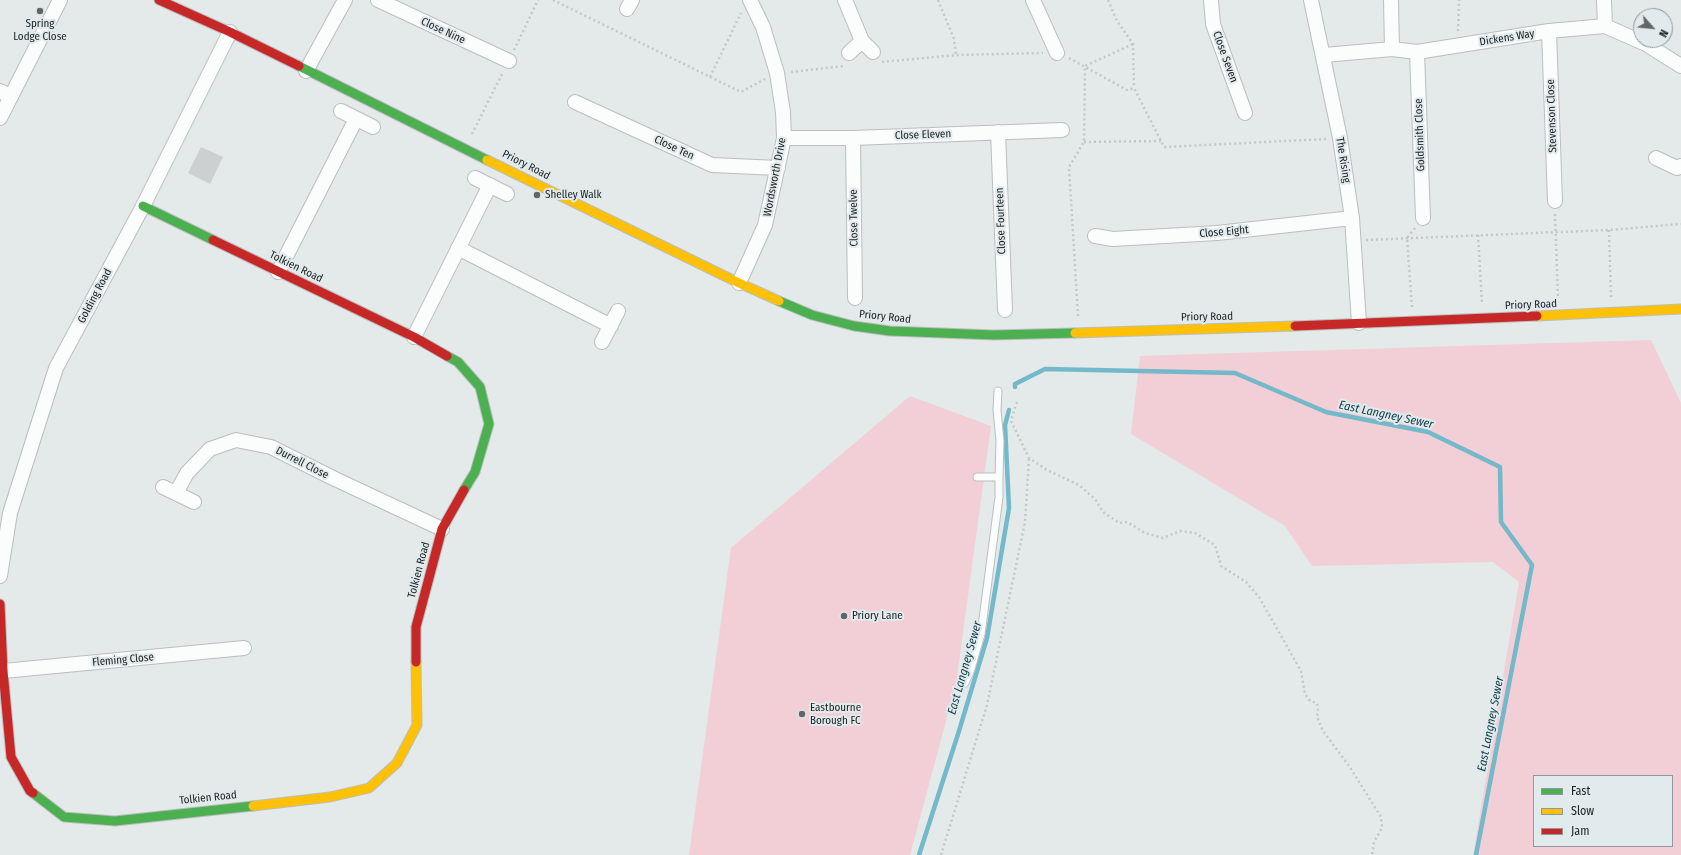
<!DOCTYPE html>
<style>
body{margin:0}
#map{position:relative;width:1681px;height:855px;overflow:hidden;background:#e4e9e9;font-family:"Fira Sans Condensed",sans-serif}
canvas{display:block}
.legend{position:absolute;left:1533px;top:775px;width:140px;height:72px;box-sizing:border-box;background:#e1eaec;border:1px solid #92999b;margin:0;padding:5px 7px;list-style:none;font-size:12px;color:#1c2021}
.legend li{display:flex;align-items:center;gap:8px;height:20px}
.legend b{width:20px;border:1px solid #92999b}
.north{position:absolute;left:1633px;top:8px;width:40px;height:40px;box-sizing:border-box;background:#e1eaec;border:1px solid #92999b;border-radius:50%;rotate:117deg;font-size:11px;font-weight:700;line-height:16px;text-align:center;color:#1c2021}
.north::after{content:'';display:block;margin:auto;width:14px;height:18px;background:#626667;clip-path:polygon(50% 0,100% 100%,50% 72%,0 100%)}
</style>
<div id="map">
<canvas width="1681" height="855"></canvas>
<ul class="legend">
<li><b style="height:5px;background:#4caf50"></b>Fast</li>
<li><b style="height:5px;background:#ffc107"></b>Slow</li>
<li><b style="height:5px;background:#c62828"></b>Jam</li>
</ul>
<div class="north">N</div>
</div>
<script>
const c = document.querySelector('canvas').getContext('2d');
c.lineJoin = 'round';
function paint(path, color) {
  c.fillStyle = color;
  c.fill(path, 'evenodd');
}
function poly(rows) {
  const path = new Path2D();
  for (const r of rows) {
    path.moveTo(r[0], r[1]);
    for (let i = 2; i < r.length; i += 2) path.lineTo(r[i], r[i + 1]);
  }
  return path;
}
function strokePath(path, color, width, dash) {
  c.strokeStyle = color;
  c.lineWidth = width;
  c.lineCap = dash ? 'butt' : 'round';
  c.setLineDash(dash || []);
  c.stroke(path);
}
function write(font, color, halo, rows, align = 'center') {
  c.font = font + ' "Fira Sans Condensed",sans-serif';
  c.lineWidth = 4;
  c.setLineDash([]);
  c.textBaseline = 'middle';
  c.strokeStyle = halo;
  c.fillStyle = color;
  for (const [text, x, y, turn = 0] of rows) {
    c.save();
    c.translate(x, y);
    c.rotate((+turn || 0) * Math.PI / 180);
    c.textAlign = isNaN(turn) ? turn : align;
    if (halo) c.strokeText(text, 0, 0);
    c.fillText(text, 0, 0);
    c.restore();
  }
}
paint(poly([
 [1651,340,1681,403,1681,855,1473,855,1519,582,1493,562,1312,566,1285,526,1131,434,1140,356],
 [1534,776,1672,776,1672,846,1534,846],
 [910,396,991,426,956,684,910,855,689,855,731,548]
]), '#f2cfd6');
strokePath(poly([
 [1015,387,1015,384,1045,369,1235,373,1326,412,1428,432,1500,467,1501,522,1532,565,1476,855],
 [919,855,959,731,987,638,1009,508,1005,425,1009,410]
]), '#73b9c9', 4.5);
paint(poly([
 [201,147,223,157,210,184,188,173]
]), '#ccd0d0');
const lane = poly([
 [977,477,999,477,1000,441,997,410,998,391],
 [965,683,971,669,981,634,999,497,999,477]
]);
const street = poly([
 [378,0,509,61],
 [845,0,862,41,873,52],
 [1033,0,1057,53],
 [1211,0,1213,24,1245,113],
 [1311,0,1340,138,1352,218,1359,323],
 [1391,0,1392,49],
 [1604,0,1605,26],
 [627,9,632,0],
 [1549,31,1555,201],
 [1417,52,1423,218],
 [849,53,862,41],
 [1324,55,1392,49,1417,52,1549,31,1605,26,1646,44,1681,66],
 [306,71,345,0],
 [0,91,11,97],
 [575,102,712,165,778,168],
 [341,111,373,127],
 [0,118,60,0],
 [998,132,1005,310],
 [784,138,853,138,1062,130],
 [853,138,855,298],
 [1656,158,1677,168,1681,166],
 [475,178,507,194],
 [1095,236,1113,239,1217,233,1352,218],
 [458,248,611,326],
 [278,272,356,119],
 [739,283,765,225,784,138,783,112,777,73,763,27,750,0],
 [414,337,490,185],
 [602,342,618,311],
 [163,487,194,502],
 [176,493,187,473,210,449,236,440,271,447,335,479,442,529],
 [0,576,10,513,56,368,143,206,230,32],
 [3,671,244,648]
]);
const fast = poly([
 [299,66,487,160],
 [143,206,213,240],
 [779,301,812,315,854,326,890,331,994,335,1075,333],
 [447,356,458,362,480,387,489,424,475,472,464,490],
 [33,793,64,817,115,821,253,806]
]);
const slow = poly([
 [487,160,739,283,779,301],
 [1537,316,1681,309],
 [1075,333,1295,326],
 [253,806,330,797,369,788,397,763,417,725,416,662]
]);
const jam = poly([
 [159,0,230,32,299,66],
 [213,240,414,337,447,356],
 [1295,326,1537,316],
 [0,604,3,671,11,757,30,791,33,793],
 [416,662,416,627,442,529,464,490]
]);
strokePath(lane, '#babebe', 9);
strokePath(street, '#babebe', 16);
strokePath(fast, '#babebe', 11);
strokePath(slow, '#babebe', 11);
strokePath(jam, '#babebe', 11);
strokePath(poly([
 [553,0,741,92,765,79],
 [938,0,954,39,956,55],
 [1108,0,1117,21,1133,44,1134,88],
 [1458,31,1459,0],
 [514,50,538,0],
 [1069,58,1127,90,1134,88,1164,147,1327,139],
 [882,62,956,55,1043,53],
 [791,72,844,66],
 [710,77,741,13],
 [472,134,503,72],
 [1084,142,1161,141],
 [1555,214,1558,299],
 [1609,230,1611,298],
 [1478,235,1482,304],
 [1366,240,1609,230,1681,224],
 [1412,307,1407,238,1415,228],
 [1078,316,1069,167,1084,142,1085,66,1133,44],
 [1017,402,1011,421,1029,458,1047,470,1079,485,1095,499,1103,512,1119,523,1127,522,1145,533,1163,538,1180,531,1195,533,1215,545,1221,566,1246,582,1259,597,1301,671,1305,694,1310,701,1317,703,1318,708,1317,717,1323,731,1349,766,1381,817,1382,828,1374,842,1372,855],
 [941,855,987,705,1025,522,1029,458]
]), '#c5c7c7', 2.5, [2, 3]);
strokePath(lane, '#fbfcfc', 7);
strokePath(street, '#fbfcfc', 14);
strokePath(fast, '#4caf50', 9);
strokePath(slow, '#ffc107', 9);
strokePath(jam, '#c62828', 9);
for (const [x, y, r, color] of [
 [40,11,4,"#626667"],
 [537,195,4,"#626667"],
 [844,616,4,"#626667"],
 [802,714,4,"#626667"]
]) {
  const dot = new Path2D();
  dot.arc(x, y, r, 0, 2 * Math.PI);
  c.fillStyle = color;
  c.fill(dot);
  strokePath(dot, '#e1eaec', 1.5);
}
write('11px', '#1c2021', '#e1eaec', [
 ["Spring",40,24,"center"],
 ["Lodge Close",40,37,"center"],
 ["Shelley Walk",545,195],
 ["Priory Lane",852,616],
 ["Eastbourne",810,708],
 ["Borough FC",810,721]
], 'left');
write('11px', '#1c2021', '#e1eaec', [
 ["Close Nine",443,31,25],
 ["Dickens Way",1507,38,-9],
 ["Close Seven",1225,57,70],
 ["Stevenson Close",1552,116,-92],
 ["Close Eleven",923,135,-2],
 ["Goldsmith Close",1420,135,-92],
 ["Close Ten",674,148,25],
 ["The Rising",1343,160,81],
 ["Priory Road",526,165,27],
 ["Wordsworth Drive",775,177,-79],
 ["Close Twelve",854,218,-91],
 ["Close Fourteen",1001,221,-92],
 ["Close Eight",1224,232,-5],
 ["Tolkien Road",296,267,26],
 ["Golding Road",95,296,-62],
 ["Priory Road",1531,305,-2],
 ["Priory Road",885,317,6],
 ["Priory Road",1207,317,-1],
 ["Durrell Close",302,463,27],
 ["Tolkien Road",419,570,-75],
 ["Fleming Close",123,660,-5],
 ["Tolkien Road",208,798,-6]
]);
write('italic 12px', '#15414b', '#e1eaec', [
 ["East Langney Sewer",1386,415,12],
 ["East Langney Sewer",965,668,-74],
 ["East Langney Sewer",1491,724,-79]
]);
</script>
